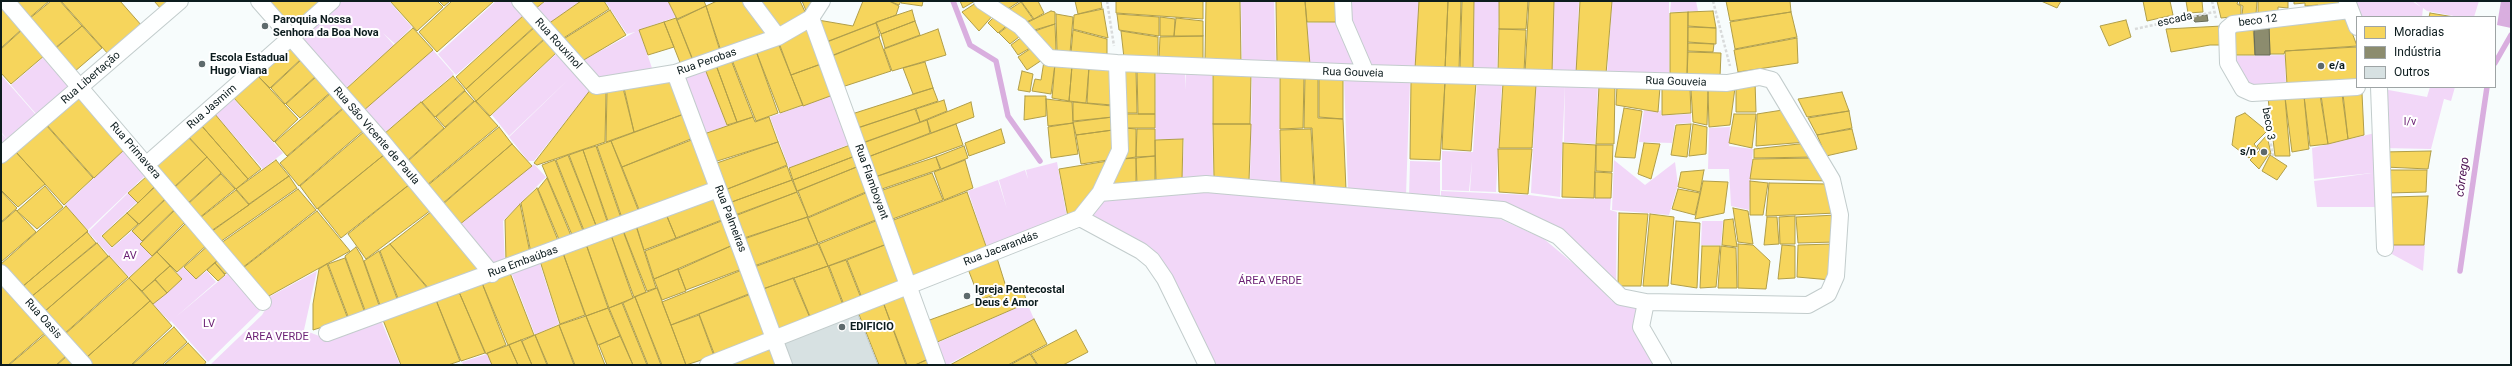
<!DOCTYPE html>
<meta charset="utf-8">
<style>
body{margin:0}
#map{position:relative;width:2512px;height:366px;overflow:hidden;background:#f7fcfc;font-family:Roboto,sans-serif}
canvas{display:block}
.frame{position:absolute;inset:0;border:2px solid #0c1c1e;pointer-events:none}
.legend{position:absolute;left:2356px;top:16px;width:140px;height:72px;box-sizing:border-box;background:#fff;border:1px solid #9ea4a5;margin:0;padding:5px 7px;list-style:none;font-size:12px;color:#0c1c1e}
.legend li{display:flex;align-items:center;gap:8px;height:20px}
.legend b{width:20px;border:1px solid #9ea4a5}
</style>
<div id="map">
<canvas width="2512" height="366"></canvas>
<div class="frame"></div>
<ul class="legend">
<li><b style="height:11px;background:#f6d55c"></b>Moradias</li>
<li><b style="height:11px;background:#8c8c6e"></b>Indústria</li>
<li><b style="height:11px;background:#d7e1e2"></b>Outros</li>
</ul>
</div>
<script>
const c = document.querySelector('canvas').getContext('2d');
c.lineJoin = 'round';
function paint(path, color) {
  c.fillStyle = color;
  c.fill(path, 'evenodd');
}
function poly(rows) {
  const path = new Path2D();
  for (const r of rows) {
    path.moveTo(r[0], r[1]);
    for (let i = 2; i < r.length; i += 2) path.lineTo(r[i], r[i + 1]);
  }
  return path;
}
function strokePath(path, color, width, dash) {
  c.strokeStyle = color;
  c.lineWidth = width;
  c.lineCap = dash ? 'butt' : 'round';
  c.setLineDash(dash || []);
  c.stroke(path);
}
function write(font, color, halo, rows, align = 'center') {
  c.font = font + ' Roboto,sans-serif';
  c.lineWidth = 4;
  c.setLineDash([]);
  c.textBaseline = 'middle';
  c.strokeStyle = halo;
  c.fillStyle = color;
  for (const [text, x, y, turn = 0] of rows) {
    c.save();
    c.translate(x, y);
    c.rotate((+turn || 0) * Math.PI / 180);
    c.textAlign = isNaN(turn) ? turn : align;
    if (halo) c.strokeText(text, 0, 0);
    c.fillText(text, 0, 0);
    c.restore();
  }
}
paint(poly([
 [341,1,389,1,412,27,395,44,383,33,394,45,344,90,324,66,328,62,323,66,299,39],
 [496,1,511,1,524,15,456,75,438,54],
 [546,1,581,1,548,24,535,9],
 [605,1,668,1,676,17,639,30,653,71,599,80,582,61,635,32,627,34],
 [1241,1,1274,1,1276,64,1242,62],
 [1350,1,1419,1,1415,69,1370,67,1350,21],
 [1474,1,1499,1,1497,71,1473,70],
 [1554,1,1579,1,1576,73,1552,73],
 [1612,1,1641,1,1641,13,1641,1,1669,1,1669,76,1607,75],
 [1671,1,1696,1,1698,11,1670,12],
 [2352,1,2412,1,2421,7,2414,1,2479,1,2474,17,2459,17,2427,11,2423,8,2422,17,2360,17],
 [1337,22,1357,67,1310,65,1307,23],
 [433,50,454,74,383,134,363,111],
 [558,52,591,89,534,161,528,161,509,137,572,76,509,136,492,115],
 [2285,55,2286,85,2254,87,2248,84,2233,56],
 [45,56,71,87,37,115,11,85],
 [705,69,727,126,704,133,682,77],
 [1156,70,1185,71,1185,90,1186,71,1212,73,1213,178,1182,180,1184,139,1155,139],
 [1,75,37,116,1,148,1,133,8,140,1,132],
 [1252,75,1279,76,1280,185,1250,181],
 [1344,79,1410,81,1406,195,1348,190],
 [1477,82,1502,83,1496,192,1470,191,1472,161,1469,191,1442,190,1442,151,1473,152],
 [1536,84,1565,85,1560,197,1531,193],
 [1565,85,1598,86,1595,144,1564,142],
 [2430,87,2455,87,2451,101,2441,98,2444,99,2431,149,2383,148,2383,89,2427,97],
 [833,95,850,144,789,168,770,117],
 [232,97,283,153,263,169,214,113],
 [1644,110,1658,112,1661,110,1661,115,1691,114,1691,123,1675,124,1672,143,1639,142],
 [1730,127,1729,146,1753,149,1749,210,1731,206,1729,169,1708,169,1709,128],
 [2375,133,2377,207,2317,207,2314,181,2372,173,2314,179,2312,148],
 [125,149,147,174,88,230,65,205],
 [1614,160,1645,185,1675,162,1678,185,1669,215,1612,210],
 [1410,161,1440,162,1440,199,1409,196],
 [1057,162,1067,217,987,248,968,191,998,180,1007,209,999,180,1025,170,1028,179,1026,170],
 [534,164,546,177,503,221,505,262,493,266,459,225],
 [1194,188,1498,218,1544,239,1586,274,1612,301,1639,305,1655,365,1214,365,1190,310,1152,256,1086,216,1105,197],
 [1441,191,1529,195,1560,199,1611,198,1610,210,1617,212,1616,291,1563,229,1507,205,1441,198],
 [128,193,137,202,101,236,112,248,132,231,142,241,140,244,152,256,129,277,88,232],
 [1702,221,1723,221,1721,245,1701,245],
 [2391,245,2425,245,2423,271,2390,253],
 [539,261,559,324,535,335,511,272],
 [183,267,196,279,207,271,216,282,170,322,153,304,182,279,177,273],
 [233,269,265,306,208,362,171,321],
 [317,271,304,330,324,338,380,318,400,365,210,365,262,315,265,310,267,298],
 [1027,303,1034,319,947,365,943,365,935,344],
 [487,354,492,365,463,365,462,362]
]), '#f2d7f8');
paint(poly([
 [2501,1,2511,1,2511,28,2497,25]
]), '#d9aedf');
const homes = poly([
 [15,1,49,1,28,19,15,1],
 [51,1,60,1,82,26,55,48,29,19,51,1],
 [61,1,120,1,142,26,109,55,61,1],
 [154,1,172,1,162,10,154,1],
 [267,1,323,1,291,30,267,1],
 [390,1,437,1,443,7,417,31,390,1],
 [439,1,450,1,444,6,439,1],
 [452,1,494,1,437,52,419,32,452,1],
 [528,1,545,1,535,9,528,1],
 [581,1,604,1,609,9,562,39,548,24,581,1],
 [668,1,704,1,706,6,677,19,668,1],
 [717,1,743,1,768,34,721,51,706,6,717,1],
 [758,1,800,1,806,14,779,29,758,1],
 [802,1,814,1,807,13,802,1],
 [863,1,889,1,899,6,896,15,826,42,818,20,853,26,863,1],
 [889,1,901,1,899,5,889,1],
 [902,1,923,1,922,6,901,3,902,1],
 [960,1,975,1,963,8,960,1],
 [979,1,995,13,979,31,962,12,979,1],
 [999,1,1020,1,1006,10,995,4,999,1],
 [1021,1,1038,1,1044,13,1034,19,1021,1],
 [1075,1,1101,1,1102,8,1078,14,1075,1],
 [1116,1,1203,1,1203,19,1116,13,1116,1],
 [1206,1,1240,1,1241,62,1205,60,1206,1],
 [1276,1,1305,1,1310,65,1277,64,1276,1],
 [1305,1,1337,1,1338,22,1307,22,1305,1],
 [1419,1,1448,1,1445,69,1415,69,1419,1],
 [1448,1,1461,1,1459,70,1445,69,1448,1],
 [1462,1,1474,1,1473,70,1460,70,1462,1],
 [1499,1,1528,1,1526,29,1499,29,1499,1],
 [1529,1,1554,1,1552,73,1525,72,1529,1],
 [1580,1,1612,1,1606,74,1576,73,1580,1],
 [1726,1,1790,1,1791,12,1730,21,1726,1],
 [2041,1,2061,1,2057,8,2041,1],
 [2143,1,2170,1,2173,15,2147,21,2143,1],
 [2186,1,2202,1,2203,12,2188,13,2186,1],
 [2217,1,2238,1,2237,4,2241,6,2241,16,2221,18,2217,1],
 [2240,1,2257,1,2256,14,2242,15,2243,6,2239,4,2240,1],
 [2258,1,2288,1,2288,8,2278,7,2278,13,2258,14,2258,1],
 [2294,1,2340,1,2342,5,2318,8,2318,5,2305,6,2305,3,2294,4,2294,1],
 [1021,2,1033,19,1022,24,1007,11,1021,2],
 [3,6,22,29,1,48,1,8,3,6],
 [706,6,720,51,693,60,677,20,706,6],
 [1103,9,1108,38,1073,29,1074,15,1103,9],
 [610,10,626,35,582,61,562,40,610,10],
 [912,10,915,21,881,34,876,22,912,10],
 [1051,11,1055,12,1055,24,1031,31,1022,25,1051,11],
 [1713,11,1716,28,1688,26,1688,12,1713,11],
 [1688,12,1687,77,1670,76,1670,13,1688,12],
 [1791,12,1797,37,1735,49,1730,22,1791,12],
 [2430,13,2454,17,2429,17,2430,13],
 [997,14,1010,23,998,33,988,23,997,14],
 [1056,14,1073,17,1070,53,1057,51,1056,14],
 [1117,14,1159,17,1159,36,1119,30,1117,14],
 [524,15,535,26,466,89,456,77,524,15],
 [2346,16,2357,46,2285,51,2284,54,2270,54,2269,25,2346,16],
 [1160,17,1175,19,1174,36,1160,36,1160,17],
 [676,18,693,61,681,65,664,22,676,18],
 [1176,18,1203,21,1203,36,1174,36,1176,18],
 [2126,20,2131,37,2109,46,2100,26,2126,20],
 [915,21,920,35,885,48,881,34,915,21],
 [664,22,674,47,648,55,639,30,664,22],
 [876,23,880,36,831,56,827,42,876,23],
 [1012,23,1024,33,1010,44,999,33,1012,23],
 [1055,24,1056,51,1044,51,1032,32,1055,24],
 [82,26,102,48,74,72,55,49,82,26],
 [2222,26,2222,45,2210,45,2171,52,2166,29,2222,26],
 [535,27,545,38,476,101,466,89,535,27],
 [808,27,821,64,791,75,779,43,808,27],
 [1688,27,1716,28,1716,44,1688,42,1688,27],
 [2253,27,2255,55,2234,55,2233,32,2253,27],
 [413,28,433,50,363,111,345,90,413,28],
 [23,29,45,55,11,84,1,73,1,49,23,29],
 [938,29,946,55,892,71,884,49,938,29],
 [1499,29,1526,30,1524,72,1498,71,1499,29],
 [1073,30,1107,39,1107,60,1071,53,1073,30],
 [1121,31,1158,37,1158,59,1124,58,1121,31],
 [1026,34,1035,45,1018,55,1011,45,1026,34],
 [1203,36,1203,60,1159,59,1160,37,1203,36],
 [879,37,891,71,842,87,832,56,879,37],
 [1797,38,1798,63,1738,72,1734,50,1797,38],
 [545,39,557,52,490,116,476,101,545,39],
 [778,43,803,105,780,113,756,51,778,43],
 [1688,43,1714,44,1713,52,1688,51,1688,43],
 [1036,45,1045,58,1027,70,1018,57,1036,45],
 [290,46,301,59,270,88,257,75,290,46],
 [2357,47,2357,81,2287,85,2285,51,2357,47],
 [756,51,778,113,756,121,732,60,756,51],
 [1688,52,1721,53,1720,77,1687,76,1688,52],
 [301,60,316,76,285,104,271,88,301,60],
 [731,60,753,117,737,122,716,65,731,60],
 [1044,61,1055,64,1051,94,1032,91,1035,79,1041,80,1044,61],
 [925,62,933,88,913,94,903,68,925,62],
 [821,64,833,95,803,106,791,75,821,64],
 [1055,64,1072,66,1069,101,1052,98,1055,64],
 [716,65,737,122,727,125,705,69,716,65],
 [1072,66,1089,67,1086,103,1069,101,1072,66],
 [1089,67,1111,68,1112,105,1087,103,1089,67],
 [1124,69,1136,70,1137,113,1125,113,1124,69],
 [1137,70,1155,70,1155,114,1138,114,1137,70],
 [1022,71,1033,74,1030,92,1018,90,1022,71],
 [1213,73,1251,74,1250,124,1213,124,1213,73],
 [257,75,298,119,274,142,233,97,257,75],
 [317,76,331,92,300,118,286,104,317,76],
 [453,76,465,90,435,117,422,102,453,76],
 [1280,76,1304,76,1303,128,1280,129,1280,76],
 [1305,76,1318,77,1318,118,1343,119,1346,190,1315,187,1312,128,1304,128,1305,76],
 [1319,77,1343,78,1343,119,1319,117,1319,77],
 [671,80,684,114,634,132,624,88,671,80],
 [1411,81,1445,82,1440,160,1410,159,1411,81],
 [1445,81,1476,82,1471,151,1442,149,1445,81],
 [1755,81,1756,112,1736,112,1736,84,1755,81],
 [1503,83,1536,84,1532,148,1499,148,1503,83],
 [1599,86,1615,86,1614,144,1596,144,1599,86],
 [1617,86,1660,87,1658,112,1616,105,1617,86],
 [1662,87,1690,88,1691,113,1662,115,1662,87],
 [623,88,634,132,606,142,607,90,623,88],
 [933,88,938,101,857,128,852,114,933,88],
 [1735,88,1730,125,1709,127,1708,89,1735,88],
 [591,89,606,91,605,142,537,165,534,163,591,89],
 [1691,89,1708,89,1707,125,1693,122,1691,89],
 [465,91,474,101,445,127,436,117,465,91],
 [1842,92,1849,111,1807,117,1798,99,1842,92],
 [331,93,344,107,287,156,275,142,331,93],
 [2362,93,2364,135,2348,139,2343,94,2362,93],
 [2342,94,2348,139,2328,144,2321,95,2342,94],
 [2320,95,2328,144,2310,146,2304,96,2320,95],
 [80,96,125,149,94,178,46,124,80,96],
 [1025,96,1046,96,1046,116,1024,120,1025,96],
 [2304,96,2309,149,2292,152,2285,97,2304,96],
 [2285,97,2290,156,2275,156,2268,98,2285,97],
 [1046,99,1072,102,1073,123,1048,126,1046,99],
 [944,100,947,111,920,122,916,109,944,100],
 [475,101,498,126,427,185,407,162,475,101],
 [421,102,444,128,407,161,384,134,421,102],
 [971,102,974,117,931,133,927,120,971,102],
 [1073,102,1112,106,1113,117,1073,121,1073,102],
 [344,108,364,130,299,186,280,163,344,108],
 [1624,108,1642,111,1635,158,1615,157,1624,108],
 [915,109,920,122,862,143,858,128,915,109],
 [1789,109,1807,142,1756,146,1757,114,1789,109],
 [1849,111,1852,128,1817,135,1808,118,1849,111],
 [214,113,261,169,248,179,201,125,214,113],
 [2245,113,2267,131,2254,144,2258,149,2249,158,2232,145,2236,117,2245,113],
 [684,114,693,138,622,167,611,141,684,114],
 [1125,114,1155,114,1155,128,1125,128,1125,114],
 [1734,114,1756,114,1752,148,1729,143,1734,114],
 [753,117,755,122,769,117,778,142,714,162,704,134,753,117],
 [1113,117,1113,130,1076,135,1073,122,1113,117],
 [927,120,930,133,868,157,863,143,927,120],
 [1073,123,1078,154,1051,158,1048,127,1073,123],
 [956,124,963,145,875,177,868,157,956,124],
 [1213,124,1251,124,1249,181,1214,178,1213,124],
 [1691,124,1687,157,1671,155,1676,125,1691,124],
 [1693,124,1707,127,1706,154,1689,156,1693,124],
 [46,125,93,178,64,205,15,151,46,125],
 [201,125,248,179,236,189,188,136,201,125],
 [499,127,512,144,442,204,427,186,499,127],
 [1125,128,1136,129,1136,157,1122,159,1125,128],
 [1001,129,1005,143,969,156,965,143,1001,129],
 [1137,129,1155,129,1155,156,1136,157,1137,129],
 [1311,129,1314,187,1281,184,1280,130,1311,129],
 [1852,129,1857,149,1826,156,1817,135,1852,129],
 [1113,130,1114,149,1108,160,1081,164,1076,135,1113,130],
 [365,131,385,154,317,209,300,186,365,131],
 [2267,135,2271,154,2269,154,2259,169,2250,160,2260,150,2257,146,2267,135],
 [187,136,207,157,174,187,155,165,187,136],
 [694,139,711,185,640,212,622,167,694,139],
 [1183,139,1182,180,1156,182,1155,140,1183,139],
 [611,141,639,212,622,218,597,146,611,141],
 [778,142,787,165,725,190,714,164,778,142],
 [1563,143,1596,145,1594,198,1562,197,1563,143],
 [1644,143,1660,144,1651,179,1638,174,1644,143],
 [1808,143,1816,157,1754,158,1754,149,1808,143],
 [512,144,532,166,459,225,442,205,512,144],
 [850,145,855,156,793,180,789,168,850,145],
 [1596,145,1613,145,1612,172,1596,171,1596,145],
 [596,146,621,218,609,224,583,150,596,146],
 [964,146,968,158,941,169,936,157,964,146],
 [1498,149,1532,149,1528,194,1499,192,1498,149],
 [583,150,608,224,597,228,569,155,583,150],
 [15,151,45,184,18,207,1,190,1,163,15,151],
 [2431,151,2428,169,2385,167,2383,152,2431,151],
 [385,154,410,184,341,238,318,209,385,154],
 [568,155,597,228,585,233,556,160,568,155],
 [2270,155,2287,166,2277,180,2262,171,2270,155],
 [855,156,859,166,797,191,793,180,855,156],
 [1155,156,1155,182,1137,184,1136,158,1155,156],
 [207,157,221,173,187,204,174,188,207,157],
 [936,157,940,169,879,190,875,177,936,157],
 [1136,158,1136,184,1110,186,1122,159,1136,158],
 [1816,158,1829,181,1750,179,1753,159,1816,158],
 [276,160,289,176,249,204,236,189,276,160],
 [555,160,584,233,573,237,542,165,555,160],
 [965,160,973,188,944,200,934,172,965,160],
 [1108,161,1094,191,1076,213,1068,217,1059,169,1108,161],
 [787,166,792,180,729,203,725,190,787,166],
 [859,166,868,191,808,217,798,191,859,166],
 [1704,170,1700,192,1678,187,1681,172,1704,170],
 [2387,170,2427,170,2426,192,2388,193,2387,170],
 [1595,172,1612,173,1611,198,1595,198,1595,172],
 [932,173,943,200,890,220,880,191,932,173],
 [221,174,235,189,199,218,188,204,221,174],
 [147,176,155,186,138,203,128,193,147,176],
 [289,176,297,188,220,242,211,232,289,176],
 [547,178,572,238,560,242,538,189,547,178],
 [792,180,797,192,735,215,729,203,792,180],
 [1703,181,1728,182,1724,213,1695,219,1703,181],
 [1750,181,1768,183,1763,215,1750,215,1750,181],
 [1769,183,1829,184,1837,213,1766,216,1769,183],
 [410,184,431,210,366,259,348,234,410,184],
 [45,186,63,207,37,229,17,211,45,186],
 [156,186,166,198,139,224,127,213,156,186],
 [537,188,559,243,531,253,521,203,537,188],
 [298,189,316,210,242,268,221,243,298,189],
 [1678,189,1700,193,1695,215,1672,209,1678,189],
 [236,190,249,205,211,231,200,218,236,190],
 [1,191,17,208,1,222,1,191],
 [797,192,808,217,744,238,735,216,797,192],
 [868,192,878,219,818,243,808,218,868,192],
 [967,192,987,249,911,278,891,221,967,192],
 [714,196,724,219,676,238,666,214,714,196],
 [2428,196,2424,245,2391,245,2390,197,2428,196],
 [167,198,177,207,142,241,132,231,167,198],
 [520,204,530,253,506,262,505,220,520,204],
 [66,206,88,231,22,287,1,264,66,206],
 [177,208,188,219,152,256,140,244,177,208],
 [1733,208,1748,211,1753,244,1738,242,1733,208],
 [16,210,36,232,1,262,1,223,16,210],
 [317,211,350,251,267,297,243,268,317,211],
 [432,211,482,271,430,290,390,244,432,211],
 [127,213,138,224,112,247,102,236,127,213],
 [1619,213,1648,214,1641,286,1618,286,1619,213],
 [666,214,676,238,644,250,636,225,666,214],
 [1650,214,1674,217,1668,286,1643,286,1650,214],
 [1837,215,1836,242,1798,243,1796,217,1837,215],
 [1795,216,1795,244,1780,244,1779,217,1795,216],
 [807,217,818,243,754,266,744,239,807,217],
 [1767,217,1777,217,1779,244,1764,245,1767,217],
 [1733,219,1737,247,1722,245,1724,220,1733,219],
 [189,220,209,243,177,272,157,252,189,220],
 [724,220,733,245,654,279,645,251,724,220],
 [878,220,887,244,828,266,819,244,878,220],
 [1676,221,1700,223,1697,288,1671,284,1676,221],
 [636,226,656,288,647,291,623,230,636,226],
 [623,231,646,292,634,297,611,235,623,231],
 [87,232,96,243,31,297,22,287,87,232],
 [611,235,633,298,609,308,586,244,611,235],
 [97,243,108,256,44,312,31,297,97,243],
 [210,244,221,257,196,279,184,267,210,244],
 [390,244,429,290,399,301,380,251,390,244],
 [586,244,608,308,586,316,563,253,586,244],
 [818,244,828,266,763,289,754,267,818,244],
 [887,244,901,283,862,298,847,260,887,244],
 [1738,244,1753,245,1770,261,1766,289,1738,288,1738,244],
 [1834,244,1831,280,1797,277,1798,245,1834,244],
 [733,245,742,269,686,290,678,270,733,245],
 [1782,245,1795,246,1795,278,1778,279,1782,245],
 [1702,246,1720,246,1716,287,1700,288,1702,246],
 [1721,246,1736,248,1737,288,1718,288,1721,246],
 [356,247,362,257,380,308,366,313,345,256,356,247],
 [379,251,398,301,381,308,364,261,379,251],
 [157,252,170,266,142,291,129,278,157,252],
 [563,253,585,315,560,324,540,261,563,253],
 [109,256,128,277,64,334,44,312,109,256],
 [222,257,232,269,225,274,215,263,222,257],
 [345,258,365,313,349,319,328,264,345,258],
 [997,258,1007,290,980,300,968,269,997,258],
 [846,260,861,298,844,305,829,266,846,260],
 [215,263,225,275,218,281,207,270,215,263],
 [327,264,348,319,313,330,313,304,319,269,327,264],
 [170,266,182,279,167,293,155,279,170,266],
 [828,266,843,305,811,319,794,278,828,266],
 [678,269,686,291,662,300,654,279,678,269],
 [742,270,751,293,671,325,662,302,742,270],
 [510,273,534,335,508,345,482,283,510,273],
 [129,278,150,301,86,358,65,334,129,278],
 [793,278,810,318,778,331,763,289,793,278],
 [155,280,167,293,153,304,142,291,155,280],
 [482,283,506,345,486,354,459,292,482,283],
 [3,284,46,332,8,365,1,365,1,285,3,284],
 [1022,286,1027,303,935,343,927,321,1022,286],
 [657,288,686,365,662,365,635,297,657,288],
 [459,292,485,353,461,361,436,300,459,292],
 [904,293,928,359,915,365,907,365,883,302,904,293],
 [751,294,766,335,715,356,699,314,751,294],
 [635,297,661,365,648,365,623,303,635,297],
 [436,300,460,361,448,365,401,365,383,320,436,300],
 [150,301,172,326,131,365,92,365,86,358,150,301],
 [883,302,906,365,879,365,858,312,883,302],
 [622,303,647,365,633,365,609,308,622,303],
 [608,308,620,336,598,345,586,316,608,308],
 [699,315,714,356,686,365,671,325,699,315],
 [586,316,605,365,575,365,559,325,586,316],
 [1034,319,1047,344,1008,365,950,365,1034,319],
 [559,325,574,365,548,365,535,335,559,325],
 [174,327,187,342,162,365,132,365,174,327],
 [1076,330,1088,352,1063,365,1038,365,1031,354,1076,330],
 [47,333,67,355,56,365,9,365,47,333],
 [535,335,547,365,532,365,522,341,535,335],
 [620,336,633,365,607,365,599,345,620,336],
 [521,340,532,365,518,365,509,345,521,340],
 [188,343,206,362,204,365,164,365,188,343],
 [509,345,518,365,492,365,487,353,509,345],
 [771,346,778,365,729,365,771,346],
 [1030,354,1037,365,1010,365,1030,354],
 [67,356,76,365,57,365,67,356],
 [929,359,930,365,915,365,929,359]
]);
paint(homes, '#f6d55c');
strokePath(homes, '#b09e49', 1);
const industry = poly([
 [2207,15,2208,21,2195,22,2193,19,2194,16,2207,15],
 [2269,25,2270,55,2255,55,2254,27,2269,25]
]);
paint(industry, '#8c8c6e');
strokePath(industry, '#666a56', 1);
strokePath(poly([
 [953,1,970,45,996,61,1008,116,1040,161],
 [2495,63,2511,35],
 [2460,271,2487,87]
]), '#d9aedf', 5.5);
const building = poly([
 [857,312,878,365,791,365,782,341,857,312]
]);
paint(building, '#d7e1e2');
strokePath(building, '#bfc9ca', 1);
const street = poly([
 [6,1,263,302],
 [259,1,382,141,492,274],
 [520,1,596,86,675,73,778,37,811,18],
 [751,1,778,37],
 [822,1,811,18,937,365],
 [982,1,1020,26,1049,58,1117,63,1366,73,1727,83,1760,77,1772,80,1832,180,1840,215,1836,276,1828,294,1808,305,1646,302,1621,297,1558,236,1503,210,1206,184,1100,193],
 [1343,1,1344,22,1366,73],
 [2347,1,2357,27],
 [2350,10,2233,24,2227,29,2228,63,2243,89,2252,93,2357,87],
 [675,73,784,365],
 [2379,87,2385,248],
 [1,155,180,1],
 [146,165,332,1],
 [1080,218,1141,251,1152,260,1165,279,1207,365],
 [1,273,84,365],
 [1646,302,1641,327,1663,365],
 [327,333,718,189],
 [708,365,1080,218,1100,193,1120,150,1117,63]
]);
strokePath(street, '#c2cccc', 18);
strokePath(poly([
 [1107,1,1114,46],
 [1713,1,1730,66],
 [2212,1,2216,18],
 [2135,29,2214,12],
 [2265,109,2273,156]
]), '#d9dbdb', 2.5, [3, 2]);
strokePath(street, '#feffff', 16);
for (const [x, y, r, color] of [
 [265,26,4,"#5e6a6c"],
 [202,64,4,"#5e6a6c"],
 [2321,66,4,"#5e6a6c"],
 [2264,152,4,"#5e6a6c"],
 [967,296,4,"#5e6a6c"],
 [842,327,4,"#5e6a6c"]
]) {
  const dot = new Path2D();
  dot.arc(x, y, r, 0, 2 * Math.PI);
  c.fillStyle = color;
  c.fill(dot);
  strokePath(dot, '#fff', 1.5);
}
write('bold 11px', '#0c1c1e', '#fff', [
 ["Paroquia Nossa",273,20],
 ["Senhora da Boa Nova",273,33],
 ["Escola Estadual",210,58],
 ["Hugo Viana",210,71],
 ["e/a",2329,66],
 ["s/n",2256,152,"right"],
 ["Igreja Pentecostal",975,290],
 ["Deus é Amor",975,303],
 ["EDIFICIO",850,327]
], 'left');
write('11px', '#0c1c1e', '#fff', [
 ["escada",2175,20,-13],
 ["beco 12",2258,21,-7],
 ["Rua Rouxinol",558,44,48],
 ["Rua Perobas",707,62,-19],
 ["Rua Gouveia",1353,73,2],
 ["Rua Libertação",91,78,-41],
 ["Rua Gouveia",1676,82,2],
 ["Rua Jasmim",212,107,-41],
 ["beco 3",2268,124,80],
 ["Rua São Vicente de Paula",376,136,49],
 ["Rua Primavera",135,151,49],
 ["Rua Flamboyant",871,182,70],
 ["Rua Palmeiras",730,219,69],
 ["Rua Jacarandás",1001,249,-21],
 ["Rua Embaúbas",523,262,-20],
 ["Rua Oasis",43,319,48]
]);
write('11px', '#6a1e73', '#fff', [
 ["l/v",2410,122],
 ["AV",130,256],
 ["ÁREA VERDE",1270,281],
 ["LV",209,324],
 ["AREA VERDE",277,337]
]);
write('italic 12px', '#490e4f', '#fff', [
 ["córrego",2463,177,-82]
]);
</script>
